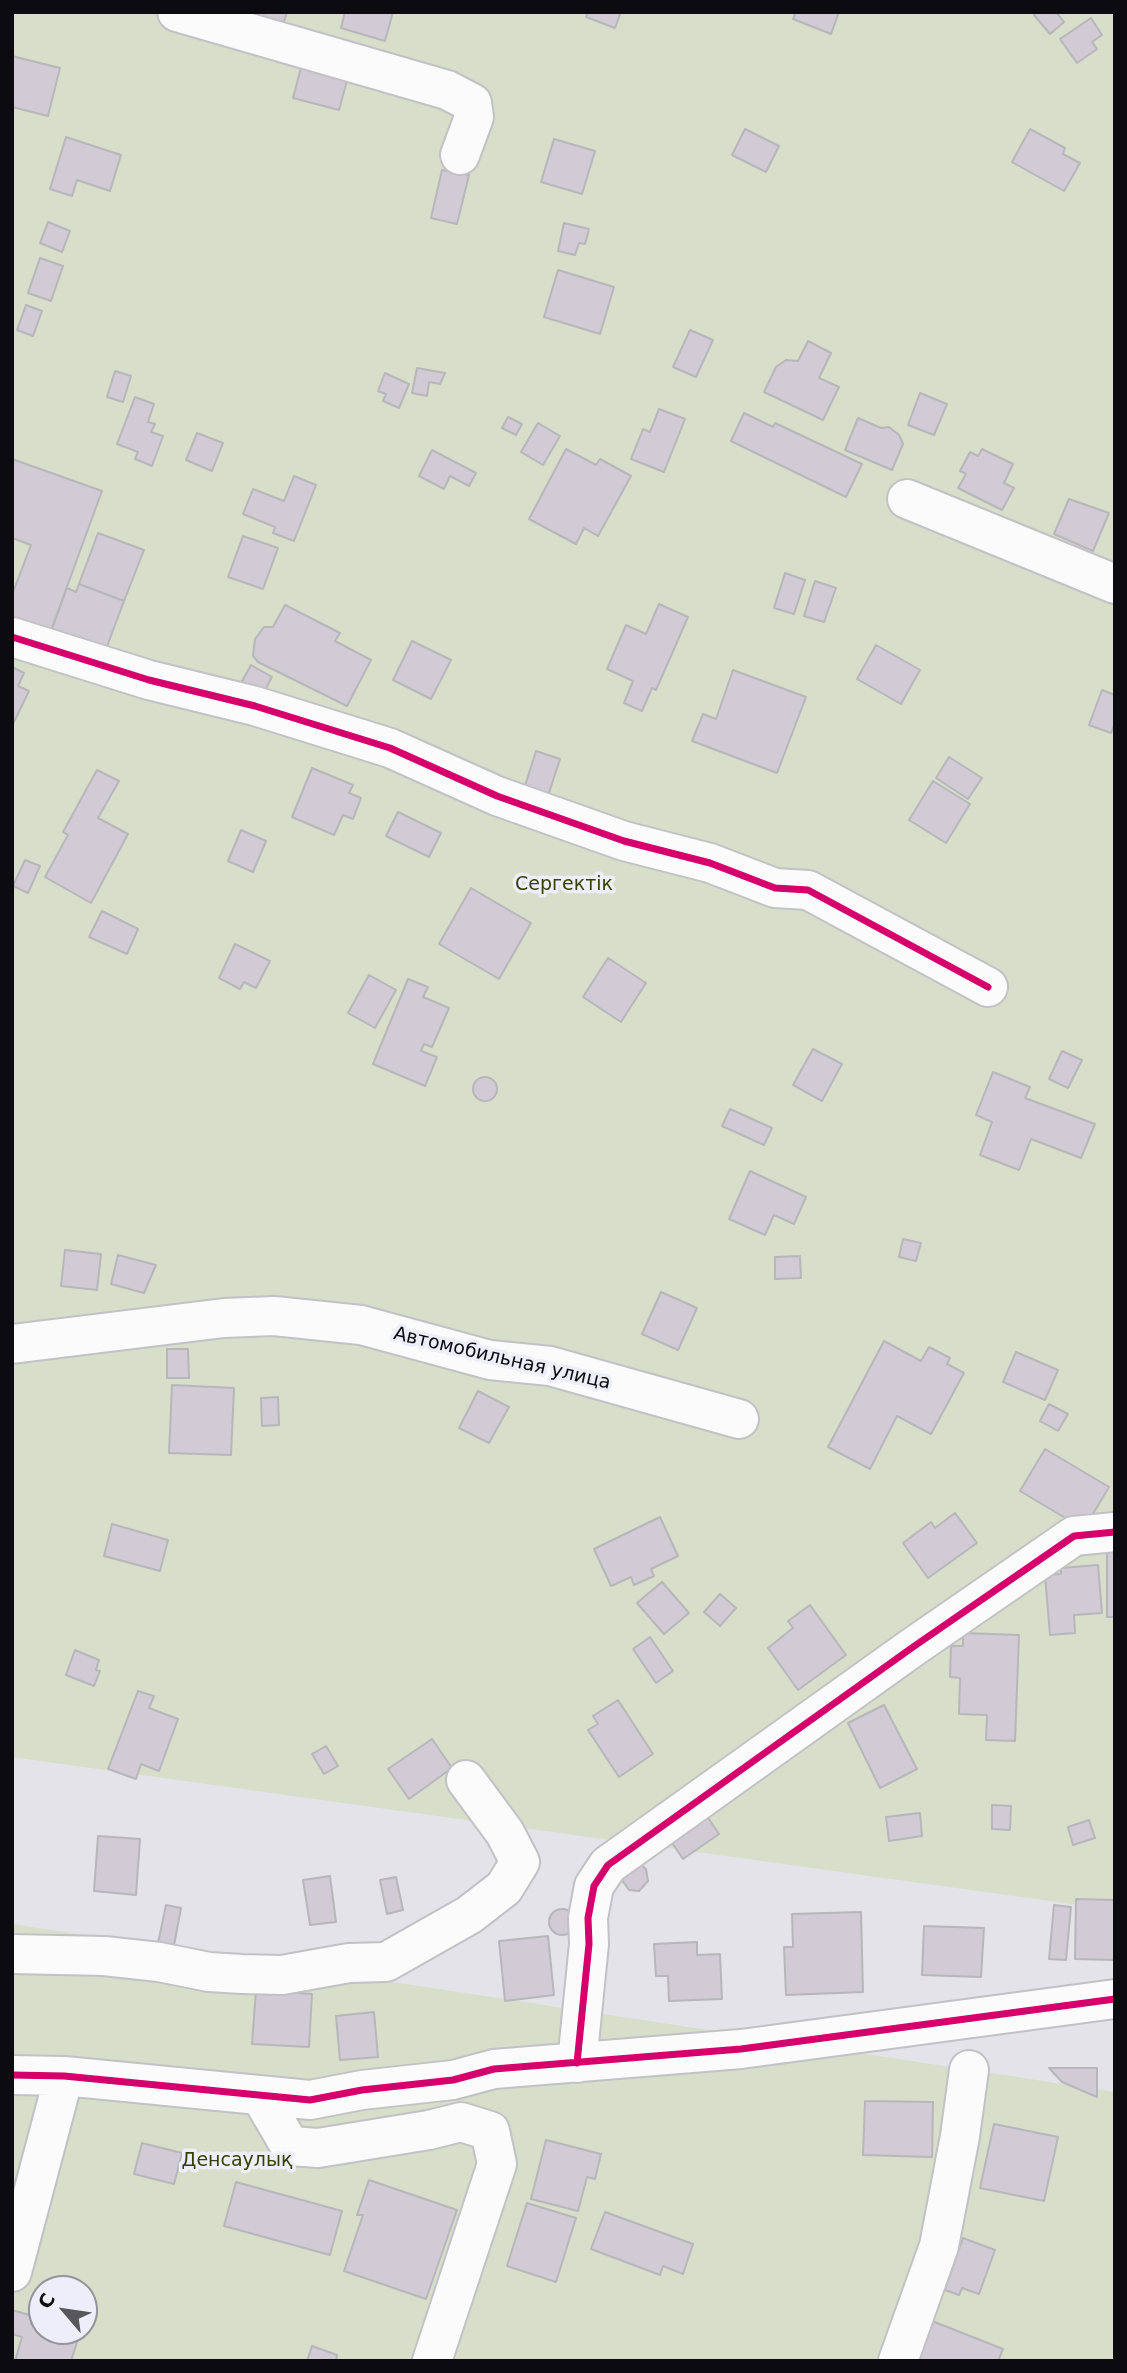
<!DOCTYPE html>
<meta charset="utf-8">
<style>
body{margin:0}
#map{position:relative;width:1127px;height:2373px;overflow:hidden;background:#e3e3e9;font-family:"DejaVu Sans",sans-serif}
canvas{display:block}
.frame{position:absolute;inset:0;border:14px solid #0c0c10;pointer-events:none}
.north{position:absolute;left:28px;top:2275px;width:70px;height:70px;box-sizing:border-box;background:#edeef9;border:2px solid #93949c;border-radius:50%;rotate:299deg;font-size:19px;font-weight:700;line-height:28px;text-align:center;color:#0c0c10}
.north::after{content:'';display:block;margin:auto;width:24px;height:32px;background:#57575c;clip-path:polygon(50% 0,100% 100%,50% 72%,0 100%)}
</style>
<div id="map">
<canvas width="1127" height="2373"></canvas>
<div class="frame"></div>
<div class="north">С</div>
</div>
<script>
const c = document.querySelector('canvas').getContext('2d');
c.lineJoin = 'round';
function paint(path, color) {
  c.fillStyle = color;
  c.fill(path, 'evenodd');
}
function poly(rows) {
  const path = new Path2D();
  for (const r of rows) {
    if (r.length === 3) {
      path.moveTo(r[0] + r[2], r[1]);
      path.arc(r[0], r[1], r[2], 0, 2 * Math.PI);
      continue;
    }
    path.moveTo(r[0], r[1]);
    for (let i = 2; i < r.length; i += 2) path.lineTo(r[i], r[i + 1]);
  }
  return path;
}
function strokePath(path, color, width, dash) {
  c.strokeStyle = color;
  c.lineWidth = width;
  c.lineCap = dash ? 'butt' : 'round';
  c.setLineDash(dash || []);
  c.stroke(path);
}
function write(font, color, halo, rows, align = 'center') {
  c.font = font + ' "DejaVu Sans",sans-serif';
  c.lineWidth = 7;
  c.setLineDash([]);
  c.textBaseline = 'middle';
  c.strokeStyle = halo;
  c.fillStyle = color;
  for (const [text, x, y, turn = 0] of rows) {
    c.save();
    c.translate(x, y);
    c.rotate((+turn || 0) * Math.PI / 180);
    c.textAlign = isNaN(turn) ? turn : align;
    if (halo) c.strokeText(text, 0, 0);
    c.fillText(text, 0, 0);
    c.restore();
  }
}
paint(poly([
 [12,12,1115,12,1115,1910,12,1757],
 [12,1924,1115,2092,1115,2361,12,2361],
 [42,2289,84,2289,84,2331,42,2331]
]), '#d8dec9');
const building = poly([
 [243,12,287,12,283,25,243,12],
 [345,12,393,12,385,41,341,28,345,12],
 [588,12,621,12,615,28,586,17,588,12],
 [796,12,839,12,831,34,793,19,796,12],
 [1038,12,1056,12,1064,22,1050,34,1034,15,1038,12],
 [1091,18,1102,35,1092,42,1097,49,1077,63,1060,39,1091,18],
 [12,56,60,68,48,116,12,107,12,56],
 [303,60,349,73,339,110,293,98,303,60],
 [745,129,779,146,766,172,732,155,745,129],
 [1030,129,1065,148,1063,154,1080,163,1064,191,1012,162,1030,129],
 [66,137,121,155,110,191,77,180,72,196,50,189,66,137],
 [554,139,595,151,582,194,541,182,554,139],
 [442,170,469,175,457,224,431,218,442,170],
 [48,222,70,231,62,252,40,243,48,222],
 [564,223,589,229,585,244,579,243,575,255,558,251,564,223],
 [40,258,63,266,51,301,28,293,40,258],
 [558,270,614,287,600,334,544,317,558,270],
 [26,305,42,311,33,336,17,330,26,305],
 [690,330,713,340,696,377,673,367,690,330],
 [808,341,831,353,819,378,839,387,823,420,764,392,776,367,786,360,798,361,808,341],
 [417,368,445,373,440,384,429,382,427,396,412,393,417,368],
 [115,371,131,376,123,402,107,397,115,371],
 [385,373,409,384,399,408,383,401,386,394,378,391,385,373],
 [920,393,947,404,934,435,908,425,920,393],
 [135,397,154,404,148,422,155,424,151,432,163,436,152,466,135,459,138,452,117,444,135,397],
 [659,409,685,419,664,472,631,459,643,429,650,432,659,409],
 [744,413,773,427,775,423,862,464,846,497,731,441,744,413],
 [508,417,522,424,516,435,502,428,508,417],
 [858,418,881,428,889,427,899,435,903,444,892,470,845,450,858,418],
 [538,423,560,436,543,465,521,452,538,423],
 [197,433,223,443,212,471,186,460,197,433],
 [566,449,596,465,600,459,631,476,598,536,584,528,576,544,529,519,566,449],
 [982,449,1013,464,1004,483,1014,488,1002,510,958,488,966,474,960,471,970,452,978,456,982,449],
 [432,450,476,473,469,486,450,476,444,489,419,476,432,450],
 [12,459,102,491,50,633,12,619,12,595,31,545,12,538,12,459],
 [294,476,316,485,294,541,273,533,275,527,243,514,253,489,284,501,294,476],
 [1069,499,1109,513,1093,551,1054,534,1069,499],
 [98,533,144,550,124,601,79,584,98,533],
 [243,536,278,548,263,589,228,577,243,536],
 [785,573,805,580,794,614,774,608,785,573],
 [815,581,836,588,824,622,804,616,815,581],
 [79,584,124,601,106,649,52,629,67,588,76,592,79,584],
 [659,604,688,617,656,690,652,688,642,711,624,703,633,681,607,669,626,625,646,634,659,604],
 [285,605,340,633,335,641,371,660,347,706,258,662,253,656,255,639,264,627,273,627,285,605],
 [412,641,451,660,431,699,393,680,412,641],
 [876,645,920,670,901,704,857,679,876,645],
 [251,665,272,677,261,697,240,685,251,665],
 [12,667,24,673,18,686,29,691,12,726,12,667],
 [733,670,806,697,777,773,692,741,703,714,716,719,733,670],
 [1102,690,1115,695,1115,723,1111,733,1089,725,1102,690],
 [536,751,560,759,548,796,524,789,536,751],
 [949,757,982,778,968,799,936,778,949,757],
 [312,768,353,785,349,793,361,798,353,819,343,815,334,835,292,817,312,768],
 [97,770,119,781,98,818,128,834,91,903,45,877,68,835,63,832,97,770],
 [933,781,970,804,946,843,909,820,933,781],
 [398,812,441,833,429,857,386,836,398,812],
 [241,830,266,841,253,872,228,861,241,830],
 [25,860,40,866,28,893,13,886,25,860],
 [471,888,531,923,499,979,439,944,471,888],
 [102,911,138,929,127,954,89,937,102,911],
 [235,944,270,961,256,988,244,982,240,989,219,978,235,944],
 [608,958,646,983,621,1022,583,997,608,958],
 [369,975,396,990,375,1028,348,1013,369,975],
 [408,979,428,987,423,997,449,1008,432,1047,424,1044,421,1051,437,1057,425,1086,373,1064,408,979],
 [813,1049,842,1064,822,1101,793,1085,813,1049],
 [1062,1051,1082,1060,1068,1088,1049,1079,1062,1051],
 [993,1072,1030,1087,1025,1098,1095,1124,1081,1158,1031,1139,1019,1170,980,1155,992,1122,976,1115,993,1072],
 [485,1089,12],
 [730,1109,772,1128,764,1145,722,1126,730,1109],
 [750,1171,806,1197,794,1224,774,1215,765,1235,729,1219,750,1171],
 [903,1239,921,1243,916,1261,899,1257,903,1239],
 [65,1250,101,1254,97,1290,61,1286,65,1250],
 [118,1255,156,1265,144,1293,111,1284,118,1255],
 [800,1256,801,1278,775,1279,775,1257,800,1256],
 [661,1292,697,1308,678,1350,642,1334,661,1292],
 [884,1341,921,1361,929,1347,950,1358,947,1364,964,1373,931,1434,897,1416,870,1469,828,1447,884,1341],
 [167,1349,188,1349,189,1378,167,1378,167,1349],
 [1016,1352,1058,1370,1045,1400,1003,1382,1016,1352],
 [172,1385,234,1388,231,1455,169,1453,172,1385],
 [478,1391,509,1407,489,1443,459,1428,478,1391],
 [278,1397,279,1425,262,1426,261,1398,278,1397],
 [1049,1404,1068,1414,1058,1431,1040,1421,1049,1404],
 [1045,1449,1109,1487,1084,1529,1020,1491,1045,1449],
 [955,1513,977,1543,928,1578,903,1543,931,1522,935,1528,955,1513],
 [660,1517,678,1556,651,1569,654,1576,634,1585,631,1577,611,1586,594,1549,660,1517],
 [112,1524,168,1540,160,1571,104,1556,112,1524],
 [1107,1549,1115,1549,1115,1617,1107,1617,1107,1549],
 [1098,1565,1102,1613,1074,1615,1075,1633,1050,1635,1045,1575,1061,1574,1061,1568,1098,1565],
 [662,1582,689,1613,664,1634,637,1603,662,1582],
 [720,1594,736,1608,720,1626,704,1612,720,1594],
 [810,1605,846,1655,798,1690,768,1648,793,1628,788,1621,810,1605],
 [963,1633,1019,1635,1015,1741,986,1740,987,1715,959,1714,960,1678,950,1677,951,1646,963,1646,963,1633],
 [650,1637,673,1671,656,1683,633,1649,650,1637],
 [75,1650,99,1660,96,1670,100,1671,94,1686,66,1675,75,1650],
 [138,1691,154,1696,149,1708,178,1719,159,1771,141,1764,136,1779,108,1769,138,1691],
 [618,1700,653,1754,619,1777,588,1730,598,1724,593,1716,618,1700],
 [884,1705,917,1769,880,1788,848,1723,884,1705],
 [432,1739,452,1768,409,1799,388,1769,432,1739],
 [326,1746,338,1766,324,1774,312,1754,326,1746],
 [992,1805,1011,1806,1010,1830,992,1829,992,1805],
 [704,1812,719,1834,683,1859,668,1837,704,1812],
 [920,1813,922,1836,889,1841,886,1817,920,1813],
 [1089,1820,1095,1838,1073,1845,1068,1827,1089,1820],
 [98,1836,140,1839,136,1895,94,1891,98,1836],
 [639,1863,646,1869,648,1881,639,1891,629,1890,621,1879,639,1863],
 [330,1876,336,1922,310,1925,303,1880,330,1876],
 [396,1877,403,1910,387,1914,380,1880,396,1877],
 [1076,1899,1115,1900,1114,1960,1075,1959,1076,1899],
 [166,1905,181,1908,173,1951,157,1948,166,1905],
 [1054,1905,1071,1907,1066,1960,1049,1959,1054,1905],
 [562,1922,13],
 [861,1912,863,1992,786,1995,784,1947,793,1947,792,1914,861,1912],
 [924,1926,984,1928,981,1977,922,1975,924,1926],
 [548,1936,554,1995,505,2001,499,1941,548,1936],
 [697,1942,697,1955,720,1954,722,1999,669,2001,668,1976,656,1976,654,1944,697,1942],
 [256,1990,312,1994,309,2047,252,2044,256,1990],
 [374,2012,378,2057,340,2060,336,2016,374,2012],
 [1049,2068,1097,2068,1097,2097,1062,2082,1049,2068],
 [865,2101,933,2102,932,2157,863,2155,865,2101],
 [994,2124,1058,2137,1044,2201,980,2188,994,2124],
 [546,2140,601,2154,595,2179,587,2177,578,2211,531,2199,546,2140],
 [142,2143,182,2153,174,2184,134,2174,142,2143],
 [369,2180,457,2210,426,2299,344,2271,363,2215,357,2215,369,2180],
 [236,2182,342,2211,330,2255,224,2226,236,2182],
 [527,2203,576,2218,556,2282,507,2266,527,2203],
 [605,2212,693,2244,683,2274,663,2266,660,2275,591,2249,605,2212],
 [963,2238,995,2250,979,2294,962,2288,959,2295,945,2290,963,2238],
 [12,2310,33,2316,31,2324,42,2328,42,2331,78,2339,71,2361,15,2361,22,2337,12,2334,12,2310],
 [927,2319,1003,2349,998,2361,917,2361,927,2319],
 [312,2346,337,2355,336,2361,307,2361,312,2346]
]);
paint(building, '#d1cbd5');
strokePath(building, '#b7b6ba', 2);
const minor = poly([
 [177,12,447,90,472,103,474,117,460,155],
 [907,499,1115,584],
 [12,637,149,680,255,706,390,748,497,796,624,841,710,863,775,888,808,890,988,987],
 [12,1344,224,1318,274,1316,361,1325,490,1360,550,1366,739,1419],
 [12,1954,104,1956,159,1962,209,1972,242,1974,282,1975,349,1963,386,1962,469,1915,504,1888,520,1862,505,1833,466,1780],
 [577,2063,589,1944,588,1918,594,1886,608,1865,913,1647,1074,1536,1115,1532],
 [12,2075,64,2076,310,2100,362,2090,453,2080,494,2069,741,2049,1115,1999],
 [260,2095,290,2146,318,2148,429,2130,461,2122,490,2131,497,2164,432,2361],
 [12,2272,64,2076],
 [898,2361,939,2246,960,2136,969,2070]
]);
strokePath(minor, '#c1c1c6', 42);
strokePath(minor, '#fbfbfc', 38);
strokePath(poly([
 [12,637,149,680,255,706,390,748,497,796,624,841,710,863,775,888,808,890,988,987],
 [577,2063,589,1944,588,1918,594,1886,608,1865,913,1647,1074,1536,1115,1532],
 [12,2075,64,2076,310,2100,362,2090,453,2080,494,2069,741,2049,1115,1999]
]), '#d6006c', 7);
write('19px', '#364002', '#edeef9', [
 ["Сергектік",564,885],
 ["Денсаулық",237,2161]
]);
write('19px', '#0c0c10', '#edeef9', [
 ["Автомобильная улица",502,1359,13]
]);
</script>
